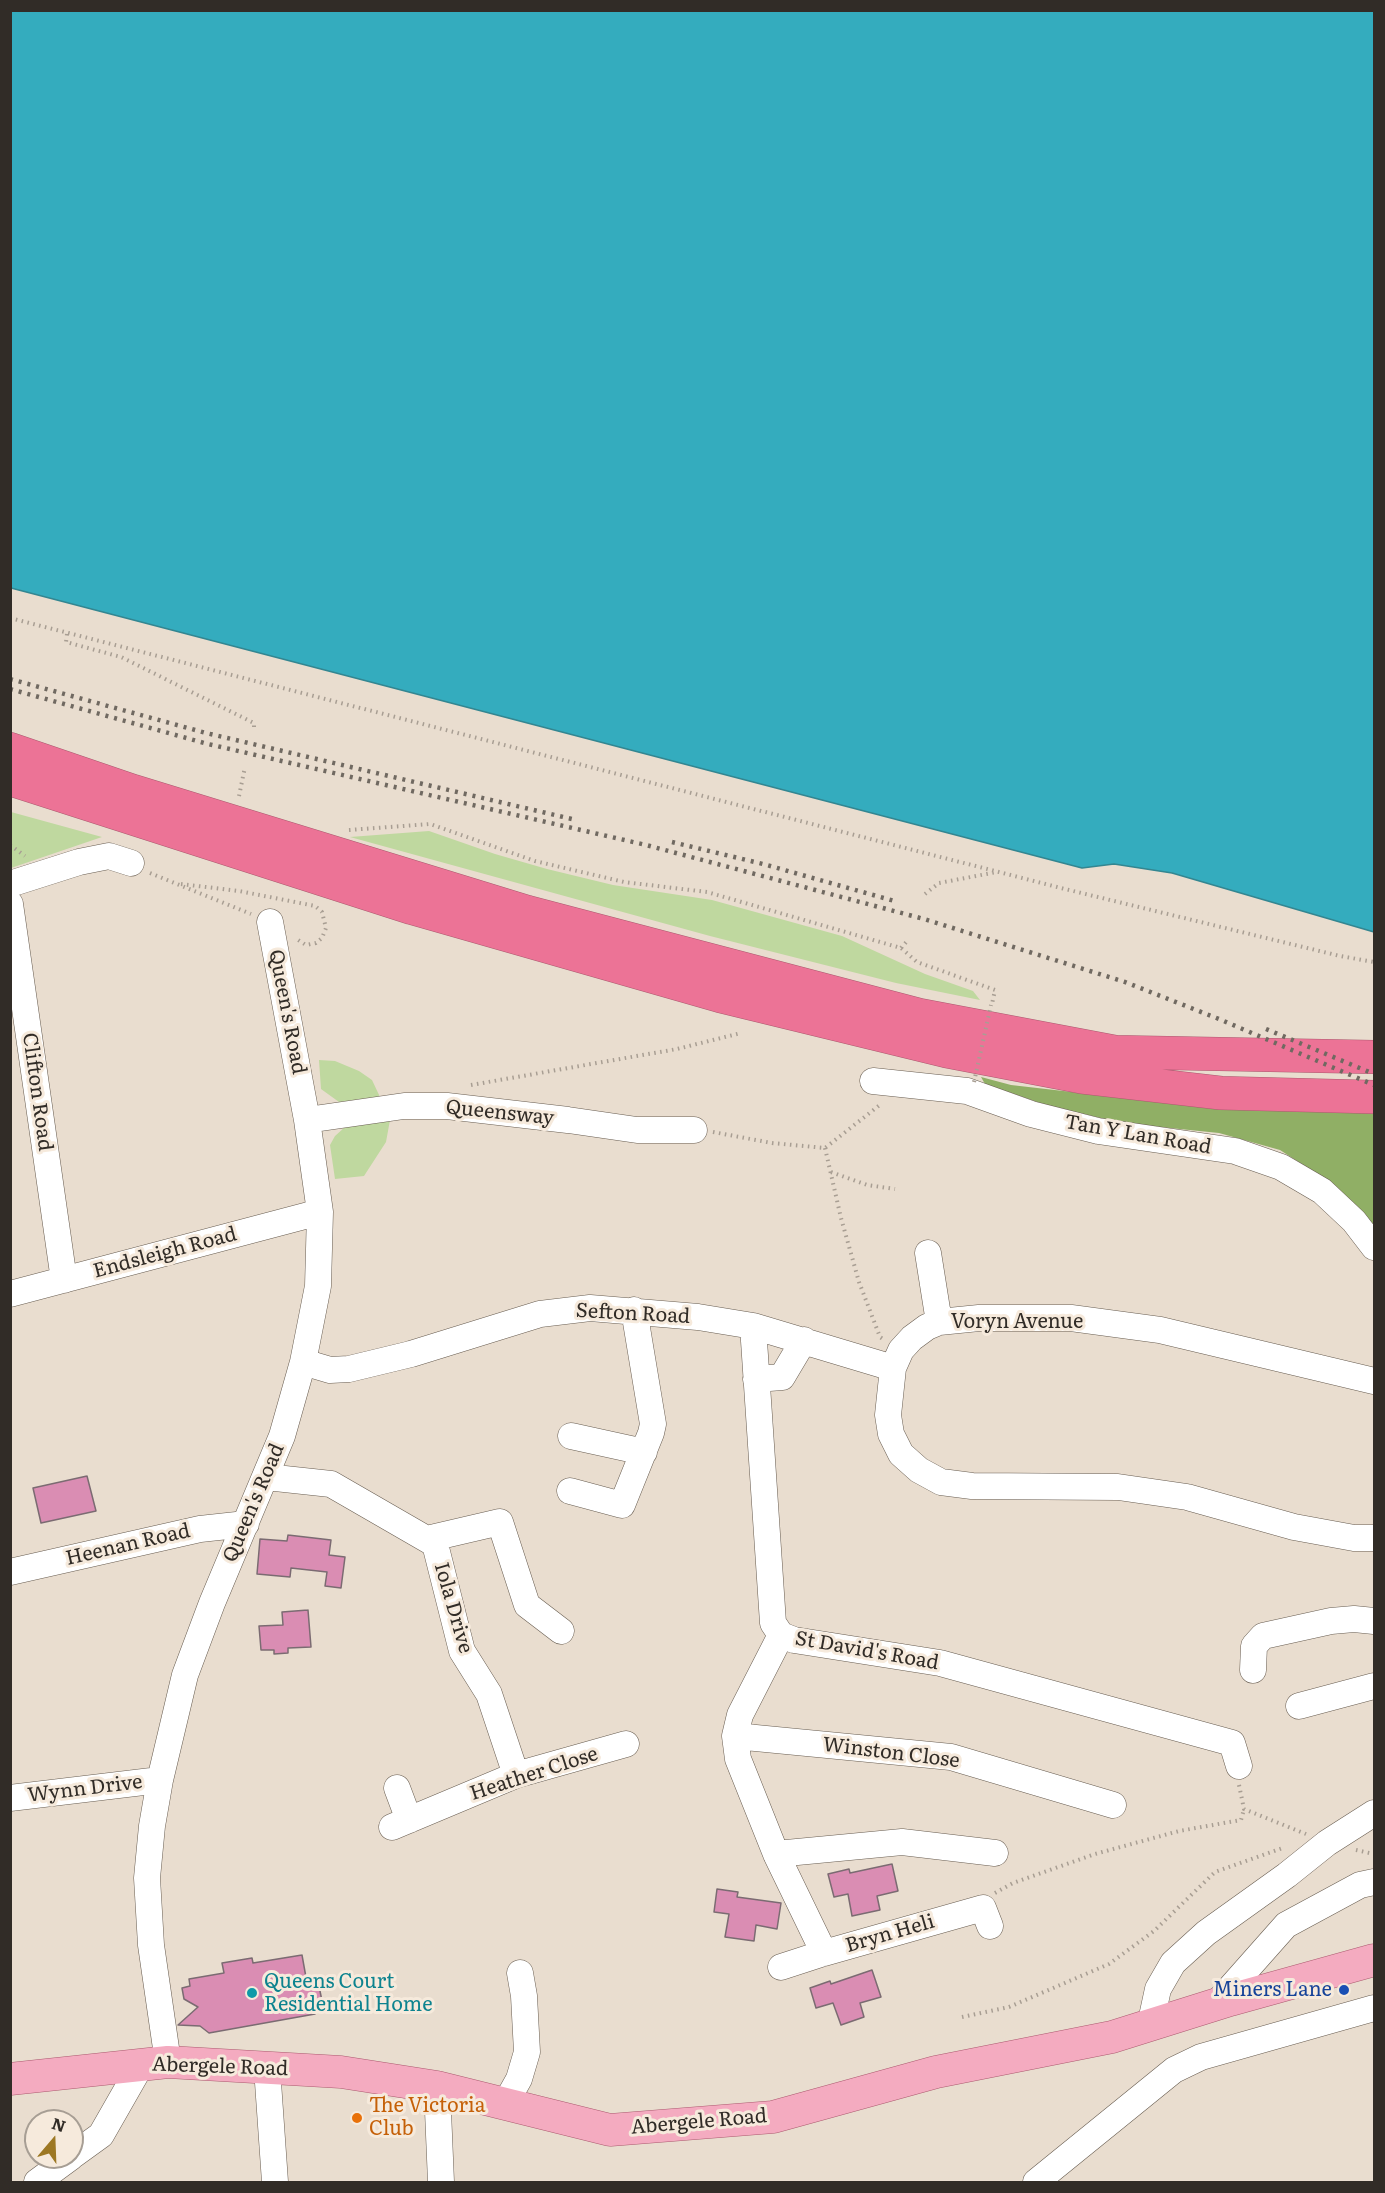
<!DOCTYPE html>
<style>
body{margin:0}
#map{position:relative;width:1385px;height:2193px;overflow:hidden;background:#e9ddcf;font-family:Literata,serif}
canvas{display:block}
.frame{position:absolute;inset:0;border:12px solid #312c27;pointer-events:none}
.north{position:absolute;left:24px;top:2109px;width:60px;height:60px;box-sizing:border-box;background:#f6eadc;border:2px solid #a79e94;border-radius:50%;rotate:19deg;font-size:16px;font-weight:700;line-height:24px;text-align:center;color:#312c27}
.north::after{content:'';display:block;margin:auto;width:21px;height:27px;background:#9d7824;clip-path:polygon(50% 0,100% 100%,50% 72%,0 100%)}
</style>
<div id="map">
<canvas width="1385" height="2193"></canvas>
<div class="frame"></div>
<div class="north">N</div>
</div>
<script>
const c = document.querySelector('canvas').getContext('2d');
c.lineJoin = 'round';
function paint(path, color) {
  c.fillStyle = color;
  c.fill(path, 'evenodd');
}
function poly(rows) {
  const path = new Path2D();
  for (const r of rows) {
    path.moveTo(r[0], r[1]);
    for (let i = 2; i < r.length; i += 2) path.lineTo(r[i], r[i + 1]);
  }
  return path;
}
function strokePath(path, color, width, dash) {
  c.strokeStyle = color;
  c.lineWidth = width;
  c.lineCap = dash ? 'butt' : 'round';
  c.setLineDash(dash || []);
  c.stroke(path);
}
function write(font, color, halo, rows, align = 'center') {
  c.font = font + ' Literata,serif';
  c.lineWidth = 6;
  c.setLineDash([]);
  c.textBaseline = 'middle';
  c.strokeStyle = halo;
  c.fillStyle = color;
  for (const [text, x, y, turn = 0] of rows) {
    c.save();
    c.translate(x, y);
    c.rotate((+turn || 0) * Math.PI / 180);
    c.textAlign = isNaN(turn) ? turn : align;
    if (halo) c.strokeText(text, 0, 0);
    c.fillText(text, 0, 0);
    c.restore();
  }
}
paint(poly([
 [11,812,102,837,11,868],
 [429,831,495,854,547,869,613,885,712,900,842,936,925,974,973,991,980,1000,896,983,710,936,350,837],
 [319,1060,335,1061,359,1071,372,1080,380,1097,339,1102,321,1089],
 [390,1120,386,1142,364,1176,335,1179,330,1145,335,1136,345,1127]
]), '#bfd89f');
paint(poly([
 [981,1077,1011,1085,1194,1106,1374,1113,1374,1226,1325,1179,1280,1150,1219,1133,1121,1123,1043,1104,985,1084]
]), '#90af65');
const water = poly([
 [10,11,1374,11,1374,932,1172,873,1114,864,1082,868,11,588,10,11]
]);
paint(water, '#34acbe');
strokePath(water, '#338691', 1.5);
const building = poly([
 [87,1476,96,1511,41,1523,33,1488,87,1476],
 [288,1535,331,1540,329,1555,345,1557,341,1588,325,1586,327,1572,291,1568,290,1577,257,1574,260,1539,287,1541,288,1535],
 [308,1610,311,1647,288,1648,288,1653,274,1654,274,1650,261,1650,259,1626,283,1625,282,1612,308,1610],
 [892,1864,898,1891,877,1896,880,1910,852,1916,848,1894,834,1897,828,1874,849,1869,850,1873,892,1864],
 [717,1889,738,1892,737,1897,781,1903,777,1929,756,1925,754,1941,725,1937,729,1914,714,1912,717,1889],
 [302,1955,307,1983,318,1981,323,2006,314,2007,315,2014,209,2033,200,2026,178,2025,198,2007,184,1999,182,1988,190,1986,189,1979,224,1973,222,1963,252,1958,253,1963,302,1955],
 [872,1970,881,1997,860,2003,864,2017,841,2025,833,2003,816,2008,810,1988,830,1981,831,1984,872,1970]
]);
paint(building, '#da8db3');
strokePath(building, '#7b6b72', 1.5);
const minor = poly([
 [10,884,79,862,109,856,131,863],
 [10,904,64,1280],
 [873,1081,967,1091,1031,1114,1098,1131,1235,1151,1281,1167,1322,1191,1354,1221,1374,1247],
 [307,1120,404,1106,447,1106,568,1120,637,1130,694,1130],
 [928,1253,939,1322],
 [10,1294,320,1212],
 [753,1326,773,1623,781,1635,794,1640,940,1663,1232,1743,1239,1766],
 [303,1362,330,1370,349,1369,411,1354,540,1314,590,1308,698,1317,753,1326,893,1368],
 [756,1379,782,1377,804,1340],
 [1374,1381,1160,1330,1071,1318,979,1318,939,1322,927,1327,912,1338,901,1350,893,1368,888,1415,891,1434,901,1454,919,1470,941,1482,972,1486,1118,1487,1187,1497,1294,1527,1354,1538,1374,1538],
 [571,1436,644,1452],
 [266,1477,331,1484,435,1544,462,1651,489,1694,516,1775],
 [570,1491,622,1505,651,1433,653,1424,634,1310],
 [427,1539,500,1522,527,1605,561,1631],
 [10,1572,200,1529,246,1524],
 [781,1635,740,1715,735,1736,738,1759,776,1854,824,1953],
 [1253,1670,1254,1646,1263,1636,1331,1621,1354,1619,1374,1621],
 [1299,1706,1374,1686],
 [735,1736,951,1757,1113,1805],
 [397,1788,409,1820],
 [10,1798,160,1780],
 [392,1827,516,1775,626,1744],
 [776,1854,902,1842,995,1853],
 [781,1967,824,1953,983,1908,990,1926],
 [1216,2004,1286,1925,1360,1885,1374,1882],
 [1150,2026,1158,1989,1173,1963,1206,1933,1287,1875,1327,1843,1374,1813],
 [168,2062,151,1945,147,1878,152,1826,160,1780,185,1675,212,1603,282,1436,303,1362,318,1286,320,1212,307,1120,270,922],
 [267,2068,275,2182],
 [437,2087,441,2182],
 [505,2104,519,2079,527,2052,524,1996,520,1973],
 [72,2156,101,2135,141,2065],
 [37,2182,71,2157],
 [1036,2182,1174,2070,1201,2057,1374,2008]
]);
const major = poly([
 [10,2079,168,2062,341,2072,437,2087,610,2130,773,2117,936,2072,1112,2037,1230,2000,1374,1960]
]);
const highway = poly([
 [10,749,133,791,527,912,919,1015,1115,1052,1374,1057],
 [10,779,412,908,720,996,946,1051,1082,1077,1221,1093,1374,1097]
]);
strokePath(minor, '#685d51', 27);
strokePath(major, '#ab5a6f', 33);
strokePath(highway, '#ab5a6f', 34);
strokePath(poly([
 [10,618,1065,889,1340,956,1374,962],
 [67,634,66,642,121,657,254,723,254,728],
 [239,796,245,767],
 [349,830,430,824,535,861,624,882,707,892,901,948,917,962,995,990,992,1004],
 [10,845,25,856],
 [150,873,251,914],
 [181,884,239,891,295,902,315,906,322,912,326,928,322,938,316,943,306,945,295,938],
 [925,894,939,883,997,872],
 [901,948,909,939],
 [471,1085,677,1049,741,1033],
 [713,1132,772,1143,825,1148,881,1104],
 [825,1148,841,1218,859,1282,880,1337,883,1339],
 [831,1172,867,1185,895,1189],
 [1239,1785,1244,1809,1306,1834],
 [1356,1850,1374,1854],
 [995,1893,1013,1883,1095,1854,1179,1831,1241,1820,1244,1809],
 [962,2017,1009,2007,1109,1964,1154,1931,1215,1872,1283,1848]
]), '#a89e93', 4, [1.5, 4.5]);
strokePath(minor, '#fff', 26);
strokePath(major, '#f4abc0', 32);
strokePath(highway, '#ec7396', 33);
strokePath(poly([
 [10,679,206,733,572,819],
 [10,689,208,744,646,845,924,919,1125,982,1219,1019,1374,1085],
 [672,842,763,864,898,902],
 [1266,1029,1374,1074]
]), '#706961', 4.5, [3, 6]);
strokePath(poly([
 [974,1082,991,1005]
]), '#a89e93', 4, [1.5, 4.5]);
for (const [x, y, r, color] of [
 [1344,1990,6,"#1a4fb4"],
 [252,1993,6,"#0f9aa8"],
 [357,2118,6,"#e8710a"]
]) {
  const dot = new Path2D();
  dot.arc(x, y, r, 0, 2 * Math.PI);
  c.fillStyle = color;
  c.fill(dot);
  strokePath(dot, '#f6eadc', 2);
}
write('20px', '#312c27', '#f6eadc', [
 ["Queen's Road",287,1012,79],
 ["Clifton Road",37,1092,82],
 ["Queensway",500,1113,6],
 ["Tan Y Lan Road",1138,1135,10],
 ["Endsleigh Road",165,1253,-15],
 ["Sefton Road",633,1314,3],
 ["Voryn Avenue",1017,1322],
 ["Queen's Road",254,1503,-67],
 ["Heenan Road",128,1545,-13],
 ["Iola Drive",453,1608,74],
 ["St David's Road",867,1651,10],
 ["Winston Close",891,1753,7],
 ["Heather Close",534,1774,-18],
 ["Wynn Drive",85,1789,-7],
 ["Bryn Heli",890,1934,-16],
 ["Abergele Road",220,2067,2],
 ["Abergele Road",699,2122,-5]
]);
write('20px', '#0d838f', '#f6eadc', [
 ["Queens Court",264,1982],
 ["Residential Home",264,2005]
], 'left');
write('20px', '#164399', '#f6eadc', [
 ["Miners Lane",1332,1990]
], 'right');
write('20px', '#c56008', '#f6eadc', [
 ["The Victoria",369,2106],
 ["Club",369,2129]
], 'left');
</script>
